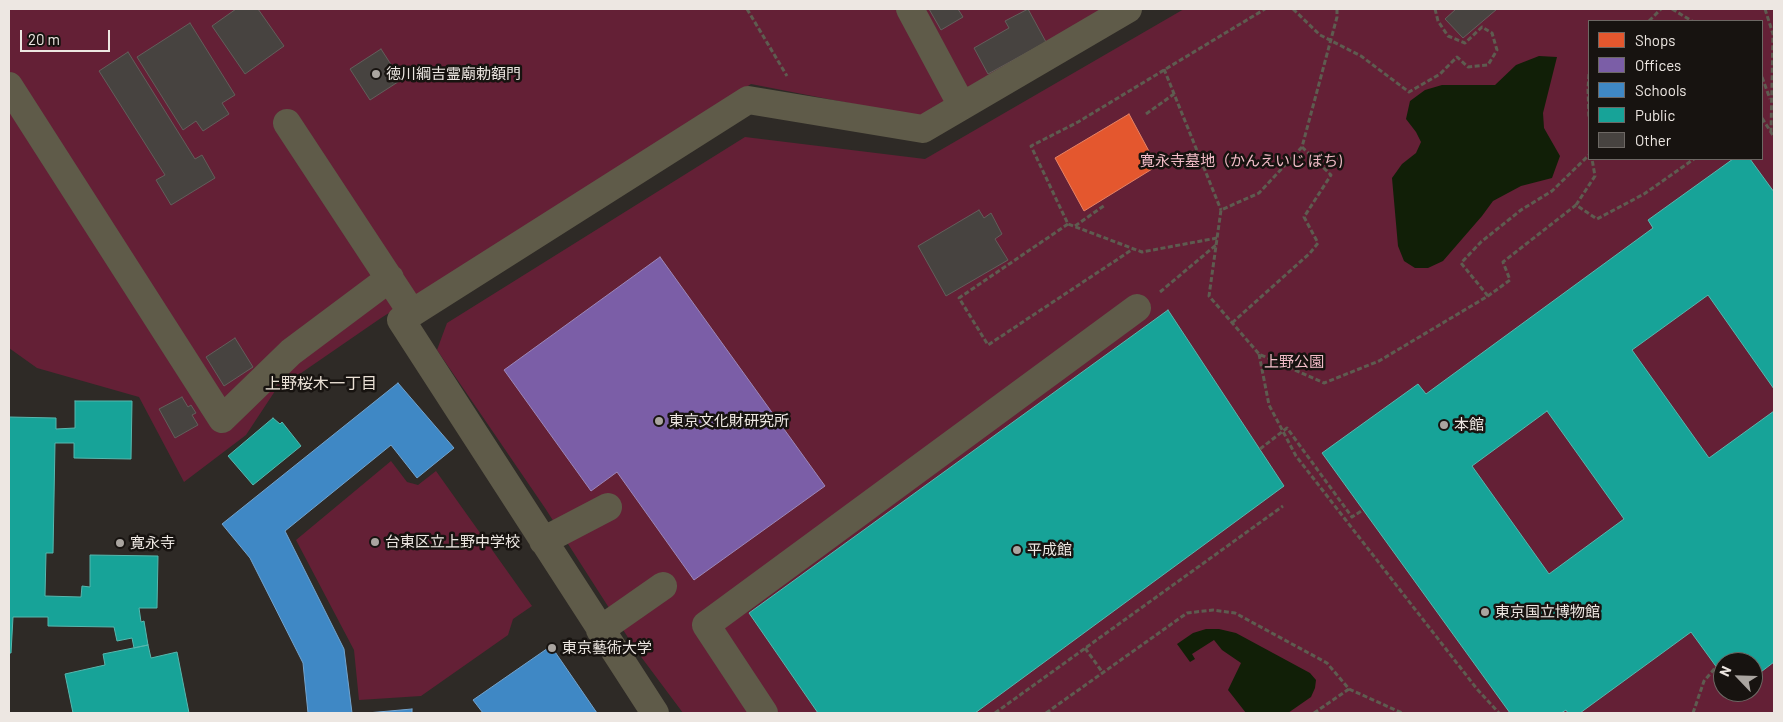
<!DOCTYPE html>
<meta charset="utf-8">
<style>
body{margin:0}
#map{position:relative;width:1783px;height:722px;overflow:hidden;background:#2e2a26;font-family:Barlow,sans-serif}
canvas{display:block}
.frame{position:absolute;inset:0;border:10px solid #ede7e2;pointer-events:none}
.legend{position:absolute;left:1588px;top:20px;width:175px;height:140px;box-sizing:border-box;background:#171310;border:1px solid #6d6864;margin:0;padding:6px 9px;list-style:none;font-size:15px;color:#ede7e2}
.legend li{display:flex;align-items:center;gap:10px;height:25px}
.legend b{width:25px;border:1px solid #6d6864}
.north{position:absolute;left:1713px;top:652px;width:50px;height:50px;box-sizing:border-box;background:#171310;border:1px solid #6d6864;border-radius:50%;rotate:294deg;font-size:14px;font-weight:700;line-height:20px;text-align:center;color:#ede7e2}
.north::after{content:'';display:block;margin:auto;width:18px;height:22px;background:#aaa5a0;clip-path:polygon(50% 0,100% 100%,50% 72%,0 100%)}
.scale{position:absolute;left:20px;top:30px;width:90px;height:22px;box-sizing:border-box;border:2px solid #ede7e2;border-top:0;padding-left:6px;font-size:15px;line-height:18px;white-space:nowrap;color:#ede7e2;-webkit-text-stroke:4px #171310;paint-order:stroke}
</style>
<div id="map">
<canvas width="1783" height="722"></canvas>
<div class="frame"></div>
<ul class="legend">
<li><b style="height:14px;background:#e4572e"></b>Shops</li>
<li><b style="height:14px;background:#7b5ea7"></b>Offices</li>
<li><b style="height:14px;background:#3f88c5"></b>Schools</li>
<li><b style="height:14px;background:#17a398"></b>Public</li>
<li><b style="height:14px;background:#474340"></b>Other</li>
</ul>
<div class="north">N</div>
<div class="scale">20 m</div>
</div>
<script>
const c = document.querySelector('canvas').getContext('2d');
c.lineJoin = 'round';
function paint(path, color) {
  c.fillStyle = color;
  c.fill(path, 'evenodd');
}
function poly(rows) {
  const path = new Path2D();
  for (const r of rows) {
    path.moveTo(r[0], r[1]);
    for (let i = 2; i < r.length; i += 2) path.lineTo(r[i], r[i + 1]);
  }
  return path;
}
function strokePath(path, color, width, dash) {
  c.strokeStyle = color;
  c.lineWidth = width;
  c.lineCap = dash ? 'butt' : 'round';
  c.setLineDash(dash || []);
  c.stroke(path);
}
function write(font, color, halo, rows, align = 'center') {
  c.font = font + ' Barlow,"Noto Sans JP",sans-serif';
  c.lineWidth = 5;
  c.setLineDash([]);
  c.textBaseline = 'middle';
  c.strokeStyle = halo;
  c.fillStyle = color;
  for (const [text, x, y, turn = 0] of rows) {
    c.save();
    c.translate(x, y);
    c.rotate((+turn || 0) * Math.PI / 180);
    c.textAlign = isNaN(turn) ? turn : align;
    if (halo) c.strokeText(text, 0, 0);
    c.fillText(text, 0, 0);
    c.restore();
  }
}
paint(poly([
 [9,9,1105,9,920,117,751,84,381,318,275,391,246,435,184,482,139,397,37,368,9,348],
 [1184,9,1774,9,1774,713,683,713,636,650,545,508,437,350,447,323,745,137,925,159],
 [1589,21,1762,21,1762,159,1589,159],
 [1723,662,1753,662,1753,692,1723,692],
 [391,461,407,482,418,485,436,471,532,606,513,619,508,635,421,696,359,700,354,650,296,540]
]), '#642036');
paint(poly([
 [1539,56,1557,57,1543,113,1544,128,1560,156,1552,178,1521,186,1493,201,1482,216,1443,261,1428,268,1415,268,1404,261,1398,246,1392,178,1402,164,1416,153,1421,142,1416,132,1406,119,1410,101,1425,90,1442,85,1495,85,1516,65],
 [1206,629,1219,629,1236,633,1310,673,1316,680,1315,688,1311,697,1288,713,1246,713,1228,690,1241,663,1222,650,1214,640,1192,654,1195,659,1190,662,1177,644,1193,633]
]), '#111f07');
const shops = poly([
 [1129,114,1157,166,1084,211,1055,158,1129,114]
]);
paint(shops, '#e4572e');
strokePath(shops, '#e78264', 1);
const offices = poly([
 [660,257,825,486,694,580,617,472,591,491,504,370,660,257]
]);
paint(offices, '#7b5ea7');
strokePath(offices, '#9d87b9', 1);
const schools = poly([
 [398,383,454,448,417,478,391,445,285,531,344,649,352,713,308,713,303,663,250,558,222,524,398,383],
 [551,646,597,713,483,713,473,700,551,646],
 [412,709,412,713,367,713,412,709]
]);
paint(schools, '#3f88c5');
strokePath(schools, '#73a4ce', 1);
const public = poly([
 [1733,159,1750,159,1774,192,1774,389,1708,295,1632,350,1709,458,1774,411,1774,662,1753,678,1753,662,1723,662,1723,676,1691,632,1580,713,1568,713,1566,710,1561,713,1510,713,1322,453,1418,384,1426,394,1653,228,1648,220,1733,159],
 [1547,411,1624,519,1549,574,1472,466,1547,411],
 [1168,310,1284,486,975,713,818,713,749,613,1168,310],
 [75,401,132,401,131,459,74,458,74,443,55,443,53,553,46,553,45,596,81,597,82,586,90,587,90,555,158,556,157,608,139,608,141,622,144,621,148,645,134,648,132,638,117,641,114,627,48,626,48,617,13,617,11,653,9,653,9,417,56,418,56,429,75,428,75,401],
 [273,418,280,424,282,422,301,446,253,485,228,456,273,418],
 [148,645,151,658,177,652,189,713,73,713,65,674,105,665,103,654,148,645]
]);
paint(public, '#17a398');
strokePath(public, '#57b7ae', 1);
const building = poly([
 [236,9,258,9,284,46,245,74,212,26,236,9],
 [929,9,958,9,963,17,941,30,929,9],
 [1028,9,1046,42,988,74,974,48,1009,28,1005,21,1028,9],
 [1456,9,1497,9,1463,38,1445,19,1456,9],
 [190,23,235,95,222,103,229,114,203,131,196,121,183,130,137,57,190,23],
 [381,49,401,80,370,100,350,69,381,49],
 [128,52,195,159,202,155,215,178,171,205,156,180,165,175,99,71,128,52],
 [979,210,984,218,991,213,1002,234,995,239,1008,260,946,296,918,246,979,210],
 [235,338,253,367,224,386,206,357,235,338],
 [182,397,188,407,191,405,196,413,192,415,198,425,175,438,159,409,182,397]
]);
paint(building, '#474340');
strokePath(building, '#635e5b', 1);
strokePath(poly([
 [747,9,787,76],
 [1293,9,1320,35,1361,56,1409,92,1440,74,1457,57,1468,67,1488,65,1497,50,1492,33,1482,27,1465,43,1448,36,1438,21,1435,9],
 [1337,9,1337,17,1302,147,1259,193,1221,210,1209,296,1259,354,1324,383,1379,361,1488,296,1510,280,1503,262,1576,205,1597,219,1644,194,1694,159],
 [1672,9,1692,21],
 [1765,9,1773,34,1771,132],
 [1649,21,1661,9],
 [1164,69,1221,210],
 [1589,74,1588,89,1589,118],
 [1762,77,1770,99],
 [1146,114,1174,94],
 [1762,118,1774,137],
 [1576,205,1595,176,1592,159],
 [1068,224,959,298,988,345,1133,249],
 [1075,226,1105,205],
 [1217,238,1142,252,1068,224,1031,146,1078,122,1265,9],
 [1160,292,1216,245],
 [1488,296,1461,263,1481,242,1521,210,1552,191,1589,155],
 [1232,323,1310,253,1318,243,1304,217,1331,175,1302,147],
 [1259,354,1269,405,1296,456,1477,689,1499,713],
 [1260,449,1287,428,1352,517,1363,510],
 [1085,648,1103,673],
 [1349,689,1402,713],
 [995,713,1283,506],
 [1046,713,1187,613,1213,610,1235,613,1327,663,1349,689,1314,713],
 [1693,713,1704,681,1716,667]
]), '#5e5c50', 3, [5, 2.5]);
strokePath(poly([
 [910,9,962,106],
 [9,86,222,419,291,352,390,278],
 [287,123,412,313],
 [543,541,608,507],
 [600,630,663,586],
 [655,713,401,320,748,100,923,129,1128,9],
 [764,713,706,625,1137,308]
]), '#5f5b49', 28);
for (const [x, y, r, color] of [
 [376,74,5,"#aaa5a0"],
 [659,421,5,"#aaa5a0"],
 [1444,425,5,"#aaa5a0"],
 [375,542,5,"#aaa5a0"],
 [120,543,5,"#aaa5a0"],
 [1017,550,5,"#aaa5a0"],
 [1485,612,5,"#aaa5a0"],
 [552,648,5,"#aaa5a0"]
]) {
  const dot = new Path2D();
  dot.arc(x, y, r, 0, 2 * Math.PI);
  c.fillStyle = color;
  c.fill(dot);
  strokePath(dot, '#171310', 2);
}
write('15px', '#ede7e2', '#171310', [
 ["徳川綱吉霊廟勅額門",386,74],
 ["東京文化財研究所",669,421],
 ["本館",1454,425],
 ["台東区立上野中学校",385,542],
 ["寛永寺",130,543],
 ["平成館",1027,550],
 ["東京国立博物館",1495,612],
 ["東京藝術大学",562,648]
], 'left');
write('15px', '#f1bcc7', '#171310', [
 ["寛永寺墓地（かんえいじ ぼち)",1241,161],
 ["上野公園",1294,362]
]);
write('16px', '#ebe1d6', '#171310', [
 ["上野桜木一丁目",321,384]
]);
</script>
